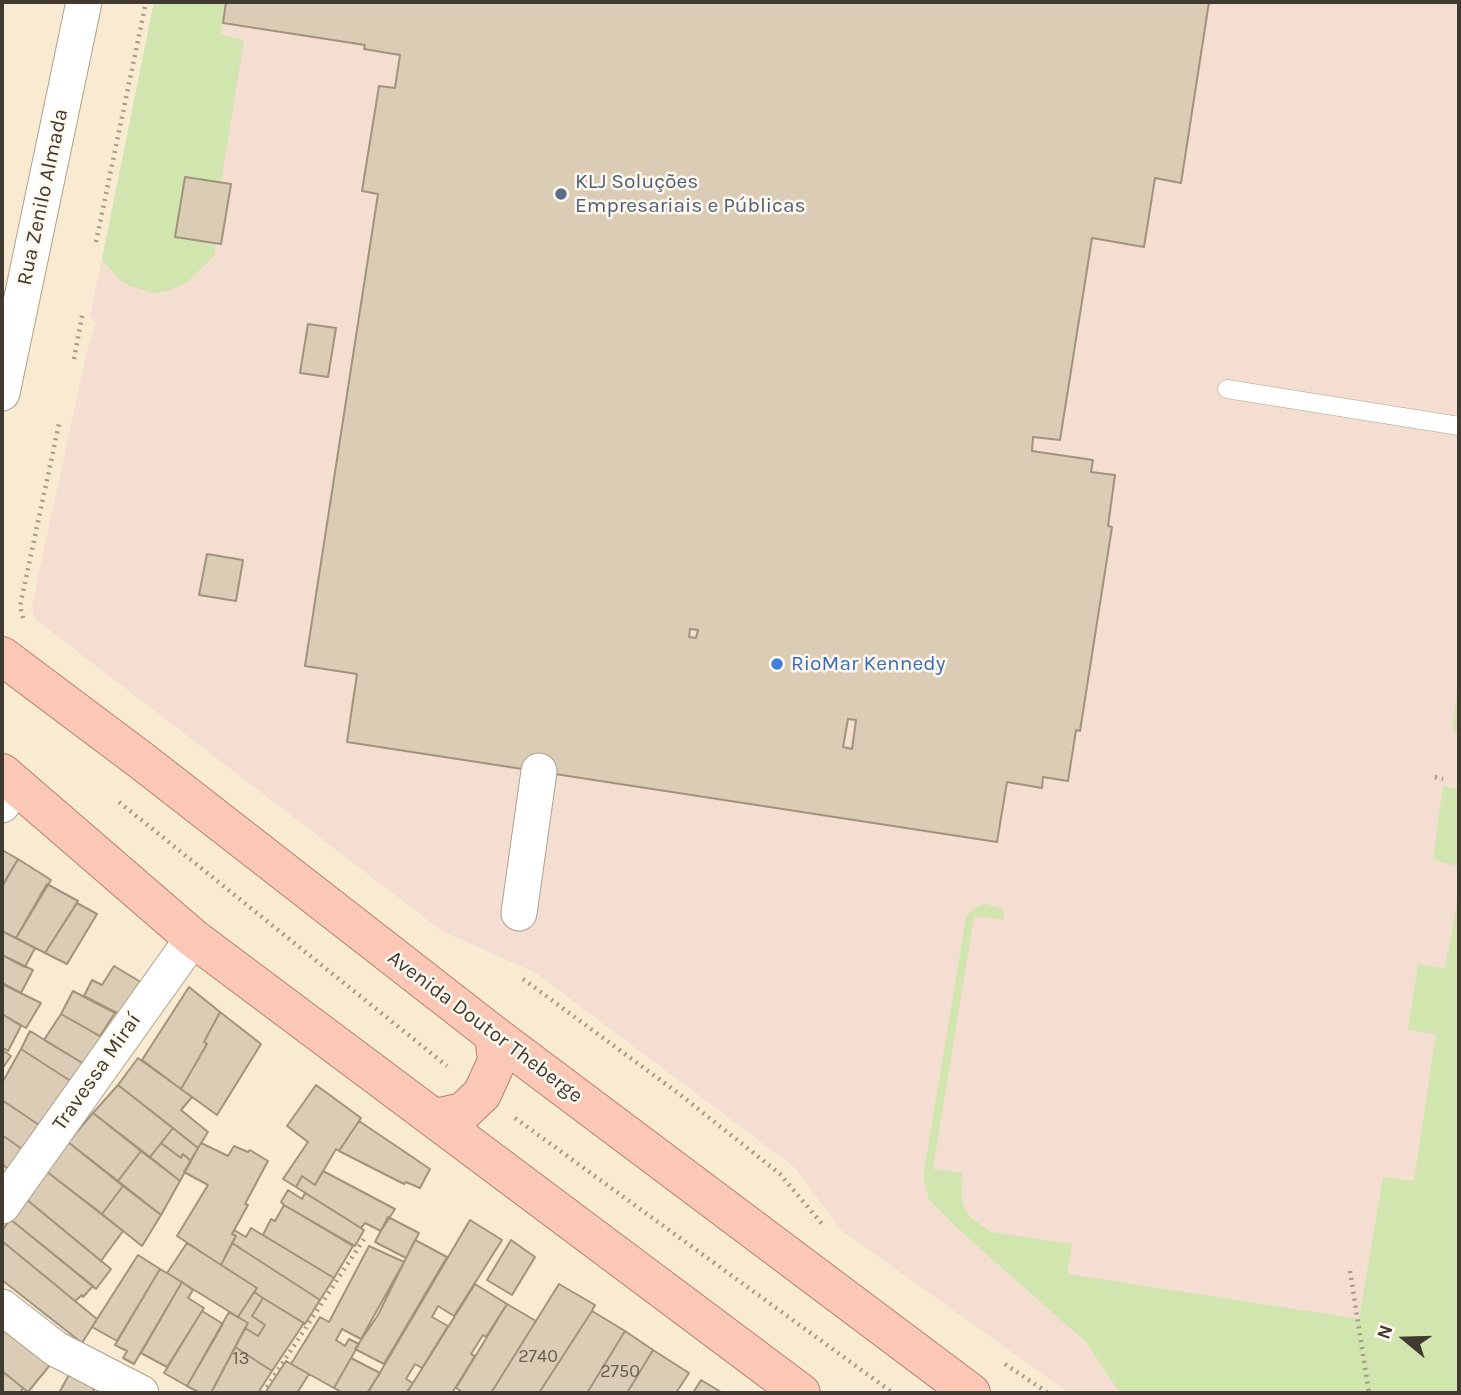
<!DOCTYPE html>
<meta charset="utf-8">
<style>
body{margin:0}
#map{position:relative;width:1461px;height:1395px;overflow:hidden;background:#f9ebd2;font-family:Karla,sans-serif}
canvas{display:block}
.frame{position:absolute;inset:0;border:4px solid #403a30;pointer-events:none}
.north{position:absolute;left:1370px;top:1304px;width:70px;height:70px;-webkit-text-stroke:5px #fff9ef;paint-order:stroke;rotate:289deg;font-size:19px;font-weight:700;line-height:28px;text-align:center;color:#403a30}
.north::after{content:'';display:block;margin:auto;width:24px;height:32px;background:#403a30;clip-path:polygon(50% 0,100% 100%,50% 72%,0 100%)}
</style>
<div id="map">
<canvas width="1461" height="1395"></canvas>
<div class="frame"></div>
<div class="north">N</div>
</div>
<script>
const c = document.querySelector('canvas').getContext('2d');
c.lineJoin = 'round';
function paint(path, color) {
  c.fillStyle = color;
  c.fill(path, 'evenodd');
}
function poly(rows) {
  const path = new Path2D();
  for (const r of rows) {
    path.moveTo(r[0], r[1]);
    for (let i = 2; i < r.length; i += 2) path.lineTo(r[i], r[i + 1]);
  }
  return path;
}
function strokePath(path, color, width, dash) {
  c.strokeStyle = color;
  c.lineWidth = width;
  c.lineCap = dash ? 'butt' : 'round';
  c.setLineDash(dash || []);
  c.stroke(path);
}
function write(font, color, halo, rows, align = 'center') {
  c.font = font + ' Karla,sans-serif';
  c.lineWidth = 5;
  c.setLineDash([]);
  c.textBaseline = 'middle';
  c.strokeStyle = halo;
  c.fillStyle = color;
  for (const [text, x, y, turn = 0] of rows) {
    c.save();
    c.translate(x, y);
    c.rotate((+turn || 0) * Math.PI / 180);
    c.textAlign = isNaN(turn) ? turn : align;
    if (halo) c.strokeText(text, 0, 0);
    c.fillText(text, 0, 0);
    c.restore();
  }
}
paint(poly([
 [154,2,1459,2,1459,1393,1069,1393,841,1230,794,1167,536,973,442,931,35,619,32,605,87,351,96,323,90,316]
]), '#f4ddd1');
paint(poly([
 [154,2,226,2,220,34,244,40,221,182,185,177,175,237,215,244,215,255,186,283,167,291,154,293,130,286,120,280,102,260],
 [1459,680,1459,732,1456,733,1453,730,1453,721],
 [1443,786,1459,789,1459,866,1433,860],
 [1459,891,1459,1393,1120,1393,1086,1342,956,1227,929,1200,923,1177,966,917,974,908,985,904,1003,909,1004,920,974,916,933,1169,963,1173,961,1195,965,1210,972,1219,991,1232,1072,1244,1067,1274,1359,1319,1383,1177,1414,1181,1436,1034,1408,1030,1418,964,1445,969]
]), '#d1e6af');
const building = poly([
 [226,2,1209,2,1181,183,1155,178,1144,247,1092,238,1060,440,1033,437,1032,451,1093,460,1091,472,1115,475,1108,526,1112,527,1080,731,1076,730,1068,781,1043,777,1042,788,1007,782,997,842,347,742,357,674,305,666,378,194,362,191,379,86,395,88,400,55,364,49,365,45,223,23,226,2],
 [690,629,698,630,696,638,689,637,690,629],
 [848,719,856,720,852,749,843,747,848,719],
 [185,177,231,184,221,244,175,237,185,177],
 [308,324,336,328,328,377,300,373,308,324],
 [207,554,243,560,236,601,199,595,207,554],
 [2,850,18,859,2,887,2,850],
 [18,859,51,880,16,938,2,931,2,886,18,859],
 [47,884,78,901,45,953,16,938,47,884],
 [77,903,97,914,67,964,45,953,77,903],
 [2,931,35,948,25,967,2,955,2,931],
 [2,955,33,970,21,993,2,983,2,955],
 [114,966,144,984,123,1016,84,996,92,980,102,985,114,966],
 [2,984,41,1003,26,1028,2,1014,2,984],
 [189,987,220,1012,204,1042,207,1044,181,1089,142,1060,189,987],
 [73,991,115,1013,100,1036,61,1014,73,991],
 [220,1012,261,1044,217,1115,181,1089,207,1044,204,1042,220,1012],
 [2,1014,21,1026,8,1051,2,1047,2,1014],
 [61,1014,103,1038,84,1064,44,1040,61,1014],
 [30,1031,84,1064,72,1082,21,1049,30,1031],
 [21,1049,72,1082,39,1125,2,1100,2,1083,21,1049],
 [2,1050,11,1056,2,1069,2,1050],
 [138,1058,192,1097,181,1110,208,1132,198,1148,118,1085,138,1058],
 [118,1085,173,1128,150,1157,93,1113,118,1085],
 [316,1085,361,1118,339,1151,336,1149,315,1185,302,1176,296,1187,283,1179,308,1142,287,1126,316,1085],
 [2,1100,39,1125,22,1149,2,1135,2,1100],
 [93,1113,141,1151,118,1181,68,1142,93,1113],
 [359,1121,430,1169,420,1188,406,1182,404,1184,339,1151,359,1121],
 [173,1128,198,1148,191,1161,183,1154,181,1158,161,1143,173,1128],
 [2,1135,22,1149,8,1169,2,1164,2,1135],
 [68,1142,123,1186,102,1214,46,1171,68,1142],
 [161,1143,181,1158,183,1154,191,1161,180,1181,150,1157,161,1143],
 [201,1143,228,1156,234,1146,248,1152,250,1150,268,1161,245,1204,248,1205,232,1234,236,1236,221,1265,177,1236,208,1185,184,1172,201,1143],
 [141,1151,180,1181,161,1215,118,1181,141,1151],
 [46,1171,123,1231,101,1261,26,1199,46,1171],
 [323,1171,395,1209,381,1231,365,1223,361,1228,296,1187,302,1176,315,1185,323,1171],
 [123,1186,161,1215,142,1246,102,1214,123,1186],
 [288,1190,302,1199,305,1193,364,1230,355,1246,284,1205,281,1202,288,1190],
 [26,1199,111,1269,96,1289,10,1219,26,1199],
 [284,1205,353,1246,334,1278,263,1235,271,1219,275,1221,284,1205],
 [388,1217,419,1233,406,1258,375,1242,388,1217],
 [10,1219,93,1286,83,1297,82,1295,75,1301,2,1241,2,1231,10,1219],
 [470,1220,502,1240,454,1316,438,1306,432,1317,448,1326,422,1368,415,1364,406,1379,413,1383,406,1393,373,1393,369,1391,470,1220],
 [251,1228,334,1278,320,1300,232,1243,236,1236,232,1234,234,1230,246,1237,251,1228],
 [415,1240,447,1257,384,1364,355,1349,378,1315,415,1240],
 [511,1240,535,1257,512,1295,487,1280,511,1240],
 [2,1241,97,1319,82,1343,2,1280,2,1241],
 [187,1243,257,1288,238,1317,167,1273,187,1243],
 [232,1243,320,1300,305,1324,263,1298,254,1292,257,1288,221,1265,232,1243],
 [369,1246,404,1262,361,1339,342,1329,336,1340,345,1346,349,1339,359,1344,334,1388,291,1364,320,1317,329,1322,369,1246],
 [138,1255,160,1269,117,1341,92,1327,138,1255],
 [160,1269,182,1282,134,1364,123,1358,127,1351,115,1345,160,1269],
 [182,1282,193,1290,188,1298,204,1308,167,1367,141,1353,182,1282],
 [475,1284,507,1304,486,1337,483,1335,471,1354,475,1356,452,1393,412,1393,408,1391,475,1284],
 [559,1284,595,1305,592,1311,539,1393,491,1393,559,1284],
 [254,1292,263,1298,252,1316,265,1325,258,1336,245,1328,248,1323,238,1317,254,1292],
 [263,1298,304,1323,272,1371,235,1347,245,1328,258,1336,265,1325,252,1316,263,1298],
 [507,1304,536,1321,491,1393,464,1393,456,1388,507,1304],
 [202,1311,223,1324,187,1386,164,1373,202,1311],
 [592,1311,625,1331,587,1393,539,1393,592,1311],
 [229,1312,248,1323,211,1393,200,1393,187,1386,229,1312],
 [2,1327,50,1365,28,1392,2,1371,2,1327],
 [625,1331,653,1350,627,1393,587,1393,625,1331],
 [235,1347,272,1371,258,1393,211,1393,235,1347],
 [653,1350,689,1373,676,1393,627,1393,653,1350],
 [351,1358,380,1373,367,1393,343,1393,334,1388,351,1358],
 [286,1361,309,1374,297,1393,265,1393,286,1361],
 [2,1371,23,1388,20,1393,2,1393,2,1371],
 [71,1371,97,1384,92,1393,59,1393,71,1371],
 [701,1380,721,1392,721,1393,693,1393,701,1380]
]);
paint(building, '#dbccb5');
strokePath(building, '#a2937d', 2);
const lane = poly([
 [1227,389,1459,426]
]);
const street = poly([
 [2,393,84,2],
 [2,805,15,784],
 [519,913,539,771],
 [2,1206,193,938],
 [2,1307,56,1349,141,1393]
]);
const primary = poly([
 [2,656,142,761,494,1035,971,1393],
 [2,773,193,938,801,1393],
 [435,1118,463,1112,482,1094,497,1061,494,1035]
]);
strokePath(lane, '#aea18a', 19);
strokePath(street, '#aea18a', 37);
strokePath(primary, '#b77f66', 40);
strokePath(poly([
 [96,242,146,2],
 [74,359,83,311],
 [23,618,20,606,59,424],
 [1435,777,1443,779],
 [119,802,447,1066],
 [523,979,678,1093,780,1174,823,1225],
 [515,1118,893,1393],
 [1350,1271,1369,1393],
 [1005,1364,1048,1393],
 [263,1393,366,1236]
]), '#a59b89', 4.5, [2, 5]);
strokePath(lane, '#fff', 18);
strokePath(street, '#fff', 35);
strokePath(primary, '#fac8b5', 38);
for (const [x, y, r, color] of [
 [561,194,7,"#5c6f8a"],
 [777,664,7,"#3f7fe0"]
]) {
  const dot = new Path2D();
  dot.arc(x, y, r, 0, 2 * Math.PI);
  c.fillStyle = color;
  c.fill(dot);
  strokePath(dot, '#fff9ef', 2.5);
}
write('18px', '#675e51', null, [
 ["2740",538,1357],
 ["13",241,1359],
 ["2750",620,1372]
]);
write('21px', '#4e5e75', '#fff9ef', [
 ["KLJ Soluções",575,182],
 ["Empresariais e Públicas",575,206]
], 'left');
write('21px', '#403a30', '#fff9ef', [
 ["Rua Zenilo Almada",43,197,-78],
 ["Avenida Doutor Theberge",485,1027,37],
 ["Travessa Miraí",97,1072,-55]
]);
write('21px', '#366cbe', '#fff9ef', [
 ["RioMar Kennedy",791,664]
], 'left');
</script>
